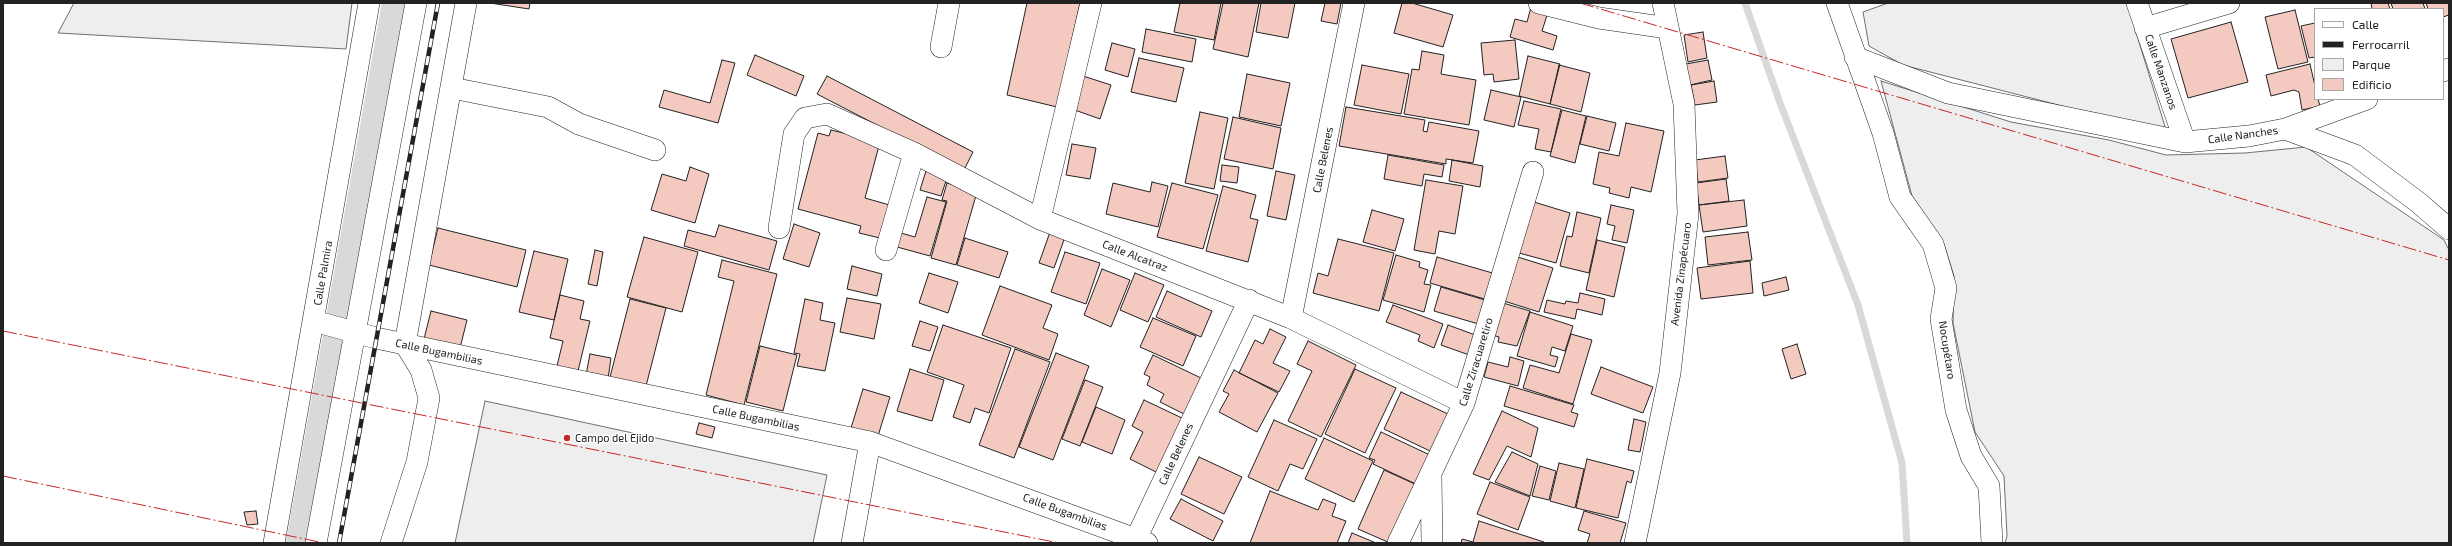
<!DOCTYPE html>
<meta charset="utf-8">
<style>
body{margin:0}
#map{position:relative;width:2452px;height:546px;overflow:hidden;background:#fff;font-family:"Exo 2",sans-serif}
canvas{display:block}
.frame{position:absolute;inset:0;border:4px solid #222;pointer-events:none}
.legend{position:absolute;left:2314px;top:8px;width:130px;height:92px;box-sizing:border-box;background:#fff;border:1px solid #a7a7a7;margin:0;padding:5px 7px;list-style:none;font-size:12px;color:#222}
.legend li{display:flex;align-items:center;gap:8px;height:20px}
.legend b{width:20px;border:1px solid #a7a7a7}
</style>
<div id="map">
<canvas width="2452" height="546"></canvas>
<div class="frame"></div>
<ul class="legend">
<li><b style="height:5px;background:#fff"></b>Calle</li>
<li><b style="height:5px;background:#222"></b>Ferrocarril</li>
<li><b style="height:11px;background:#eee"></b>Parque</li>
<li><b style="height:11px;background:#f3c9c0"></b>Edificio</li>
</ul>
</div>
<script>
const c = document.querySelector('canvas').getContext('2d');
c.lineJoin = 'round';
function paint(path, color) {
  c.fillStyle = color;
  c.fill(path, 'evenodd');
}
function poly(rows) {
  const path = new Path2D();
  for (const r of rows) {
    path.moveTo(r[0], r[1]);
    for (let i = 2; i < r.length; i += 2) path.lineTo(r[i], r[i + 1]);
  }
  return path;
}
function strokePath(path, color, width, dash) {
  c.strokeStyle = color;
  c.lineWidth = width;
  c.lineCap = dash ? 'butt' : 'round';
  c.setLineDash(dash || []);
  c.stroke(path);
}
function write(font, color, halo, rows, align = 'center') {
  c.font = font + ' "Exo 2",sans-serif';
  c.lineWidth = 3;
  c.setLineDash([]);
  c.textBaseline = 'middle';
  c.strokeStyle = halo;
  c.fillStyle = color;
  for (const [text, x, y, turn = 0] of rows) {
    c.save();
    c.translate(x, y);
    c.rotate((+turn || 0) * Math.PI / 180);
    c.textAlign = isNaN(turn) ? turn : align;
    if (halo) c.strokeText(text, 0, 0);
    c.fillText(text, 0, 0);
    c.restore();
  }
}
const green = poly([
 [74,3,352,3,346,49,58,33,74,3],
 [1888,3,2127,3,2167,133,1903,65,1869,46,1863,12,1888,3],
 [1881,81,2011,122,2109,140,2166,155,2245,153,2306,147,2444,240,2449,250,2449,543,2005,543,2007,536,2004,476,1975,432,1953,323,1954,276,1944,244,1912,196,1881,81],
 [485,401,827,475,813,543,455,543,485,401]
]);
paint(green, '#eee');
strokePath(green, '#6f6f6f', 1);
strokePath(poly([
 [1745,3,1780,103,1858,305,1902,463,1907,543]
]), '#d9d9d9', 7);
strokePath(poly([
 [298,543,394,3]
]), '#d9d9d9', 24);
const building = poly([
 [490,3,530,3,529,9,490,3],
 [1027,3,1080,3,1057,107,1007,95,1027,3],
 [1180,3,1221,3,1214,40,1174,32,1180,3],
 [1223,3,1259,3,1248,57,1213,49,1223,3],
 [1261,3,1295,3,1288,38,1256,32,1261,3],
 [1325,3,1341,3,1337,24,1321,21,1325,3],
 [1402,3,1412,3,1453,15,1443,47,1394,33,1402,3],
 [2371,3,2388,3,2390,9,2372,9,2371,3],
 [2391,3,2423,3,2425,9,2393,9,2391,3],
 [2426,3,2449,3,2449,15,2443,17,2443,9,2428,9,2426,3],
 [1531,7,1548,12,1542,31,1557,36,1553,50,1510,37,1515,19,1527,22,1531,7],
 [2295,10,2308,62,2278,69,2265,17,2295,10],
 [2231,22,2248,82,2188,98,2171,39,2231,22],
 [2315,23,2315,57,2309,58,2301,26,2315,23],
 [1146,29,1196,39,1192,62,1142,52,1146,29],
 [1703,32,1707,58,1688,62,1684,35,1703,32],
 [1515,40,1519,79,1494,82,1493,74,1484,75,1481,43,1515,40],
 [1112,43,1135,49,1128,77,1105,70,1112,43],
 [1422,51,1444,55,1441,74,1476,80,1469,125,1404,114,1412,69,1419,70,1422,51],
 [755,55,804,76,796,96,747,75,755,55],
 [1528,56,1560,64,1550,104,1519,96,1528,56],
 [1139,58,1184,68,1176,102,1131,92,1139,58],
 [722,60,735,63,718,123,659,107,664,90,710,103,722,60],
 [1708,60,1712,80,1690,85,1686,64,1708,60],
 [2310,64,2315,86,2315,99,2318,99,2320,106,2302,110,2299,92,2294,90,2271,96,2266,75,2310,64],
 [1362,65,1409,74,1401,114,1354,105,1362,65],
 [1559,65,1590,73,1581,112,1550,104,1559,65],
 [1247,74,1290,83,1281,126,1239,117,1247,74],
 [827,76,973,152,964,170,817,94,827,76],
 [1083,76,1111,85,1100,119,1072,109,1083,76],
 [1714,81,1717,102,1695,105,1691,85,1714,81],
 [1491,90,1521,97,1514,127,1484,120,1491,90],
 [1524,101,1561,109,1551,152,1535,149,1539,129,1518,125,1524,101],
 [1346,107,1425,120,1423,131,1427,132,1429,122,1479,131,1473,163,1446,159,1446,164,1339,146,1346,107],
 [1562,110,1586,116,1575,163,1550,156,1562,110],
 [1200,112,1228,118,1214,189,1185,183,1200,112],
 [1587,116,1616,123,1609,151,1580,144,1587,116],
 [1233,117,1281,128,1273,169,1224,159,1233,117],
 [1626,123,1664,131,1651,192,1631,187,1629,198,1609,193,1610,188,1593,184,1599,152,1619,156,1626,123],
 [831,130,880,142,865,198,893,206,884,239,859,233,861,226,798,209,818,133,829,136,831,130],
 [1072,144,1096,148,1090,179,1066,175,1072,144],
 [1388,155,1444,165,1442,177,1424,174,1422,186,1384,179,1388,155],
 [1725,156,1728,178,1698,182,1695,160,1725,156],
 [1452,160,1483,166,1480,187,1449,181,1452,160],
 [1222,165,1239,167,1237,183,1220,181,1222,165],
 [690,167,709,174,695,223,651,210,662,174,686,181,690,167],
 [926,171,947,178,941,196,920,190,926,171],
 [1276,171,1295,175,1286,220,1267,216,1276,171],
 [1726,179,1729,201,1699,205,1696,183,1726,179],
 [1426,180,1463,186,1455,234,1439,231,1435,254,1414,250,1426,180],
 [1152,182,1168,186,1158,227,1106,214,1113,183,1150,192,1152,182],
 [947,183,977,192,956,265,931,258,947,201,942,200,947,183],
 [1172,183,1218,195,1203,249,1157,237,1172,183],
 [1223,186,1256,195,1250,218,1258,220,1248,262,1206,251,1223,186],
 [927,197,946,202,930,256,897,247,901,233,915,237,927,197],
 [1744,200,1747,226,1703,232,1699,205,1744,200],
 [1534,202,1570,213,1556,263,1519,253,1534,202],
 [1611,205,1634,210,1627,243,1612,240,1615,226,1607,224,1611,205],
 [1372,210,1404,219,1395,251,1363,242,1372,210],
 [1577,212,1601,218,1589,273,1560,266,1567,236,1572,237,1577,212],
 [794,224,820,233,809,267,783,259,794,224],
 [719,225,777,241,769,270,684,246,688,230,715,237,719,225],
 [438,228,526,250,517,287,429,265,438,228],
 [1050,232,1065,237,1054,268,1039,263,1050,232],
 [1748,232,1752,260,1708,265,1705,237,1748,232],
 [644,237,698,252,682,312,627,297,644,237],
 [965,238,1008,252,999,278,957,265,965,238],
 [1338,239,1394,253,1379,311,1313,293,1318,273,1328,276,1338,239],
 [1597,240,1625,247,1614,297,1586,290,1597,240],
 [595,250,603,252,597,286,588,284,595,250],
 [534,251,568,259,554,320,519,312,534,251],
 [1065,252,1100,263,1086,304,1051,292,1065,252],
 [1396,255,1420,262,1419,267,1428,270,1424,284,1431,285,1424,312,1383,300,1396,255],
 [1437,257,1496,274,1488,300,1430,283,1437,257],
 [1518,257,1553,268,1539,312,1504,301,1518,257],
 [722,260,777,274,744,405,706,395,734,281,718,277,722,260],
 [1750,261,1753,293,1701,299,1697,268,1750,261],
 [852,266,882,274,877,296,847,289,852,266],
 [1102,269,1130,280,1111,327,1084,315,1102,269],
 [929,273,958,282,948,313,919,303,929,273],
 [1135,273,1164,285,1148,322,1120,310,1135,273],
 [1786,277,1789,290,1764,296,1762,283,1786,277],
 [1000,286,1052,305,1043,328,1058,334,1049,360,982,335,1000,286],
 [1441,287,1485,300,1482,325,1434,311,1441,287],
 [1167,291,1212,311,1201,337,1156,317,1167,291],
 [1580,293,1605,299,1602,315,1577,309,1575,319,1544,312,1547,300,1565,304,1566,301,1578,303,1580,293],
 [560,295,584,301,580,319,590,321,578,371,557,366,563,341,550,338,560,295],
 [847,298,881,304,874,339,840,332,847,298],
 [630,299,666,308,645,390,609,381,630,299],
 [805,299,823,303,820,320,835,323,825,371,797,366,800,354,794,353,805,299],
 [1503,303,1530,311,1517,346,1498,342,1499,337,1492,335,1503,303],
 [1393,305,1443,324,1434,348,1418,341,1420,335,1386,322,1393,305],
 [431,311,467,320,459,352,423,343,431,311],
 [1530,312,1573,326,1565,351,1552,347,1550,355,1558,357,1555,367,1517,356,1530,312],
 [1153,318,1196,336,1183,366,1140,347,1153,318],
 [920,321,938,327,930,351,912,346,920,321],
 [943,325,1011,348,989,413,975,408,970,423,953,417,964,385,927,372,943,325],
 [1448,325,1478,336,1472,356,1441,345,1448,325],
 [1270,329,1286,337,1273,363,1290,371,1279,392,1239,373,1255,340,1263,344,1270,329],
 [1571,334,1592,340,1573,404,1523,388,1530,365,1559,373,1571,334],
 [1308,341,1356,365,1321,437,1288,421,1312,371,1297,364,1308,341],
 [1797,344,1806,374,1791,379,1782,349,1797,344],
 [760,346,797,355,783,411,746,402,760,346],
 [1015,349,1050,362,1014,458,979,445,1015,349],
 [1056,353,1089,366,1053,460,1019,447,1056,353],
 [590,354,611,358,608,379,586,375,590,354],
 [1153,355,1201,378,1184,414,1160,402,1164,394,1147,385,1150,377,1144,374,1153,355],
 [1510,357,1524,361,1518,386,1484,377,1488,362,1508,367,1510,357],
 [1601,367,1653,387,1643,413,1591,394,1601,367],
 [910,369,944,380,932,421,897,411,910,369],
 [1355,369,1396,388,1365,453,1325,434,1355,369],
 [1234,370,1278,393,1257,432,1219,412,1229,394,1223,391,1234,370],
 [1085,380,1103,387,1080,446,1062,439,1085,380],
 [1510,386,1574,405,1571,412,1578,414,1574,427,1504,406,1510,386],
 [863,389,890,397,878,436,851,428,863,389],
 [1401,392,1448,414,1430,451,1384,429,1401,392],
 [1144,400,1184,419,1158,473,1130,459,1143,432,1132,426,1144,400],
 [1096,407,1125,420,1112,454,1082,442,1096,407],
 [1502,411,1538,428,1531,457,1507,446,1489,480,1473,474,1502,411],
 [1634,419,1646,422,1640,452,1628,450,1634,419],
 [1274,420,1317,439,1303,469,1290,464,1278,491,1248,477,1274,420],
 [699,423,715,427,712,438,696,434,699,423],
 [1381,432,1432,456,1418,485,1373,464,1375,460,1369,458,1381,432],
 [1324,438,1373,461,1354,502,1305,479,1324,438],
 [1512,452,1538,464,1530,496,1495,482,1512,452],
 [1199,457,1242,477,1224,514,1181,494,1199,457],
 [1587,459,1634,471,1631,483,1627,481,1618,518,1576,508,1587,459],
 [1559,463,1584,469,1575,508,1550,501,1559,463],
 [1540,466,1556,471,1549,500,1532,496,1540,466],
 [1384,470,1417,485,1390,543,1358,529,1384,470],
 [1490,482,1530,497,1518,530,1477,514,1490,482],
 [1270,491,1318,510,1323,499,1336,504,1332,516,1346,521,1337,543,1250,543,1270,491],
 [1181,499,1223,521,1213,541,1170,519,1181,499],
 [256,511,258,524,247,525,244,512,256,511],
 [1584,511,1626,523,1620,543,1587,543,1590,534,1578,530,1584,511],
 [1479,521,1544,542,1544,543,1461,543,1462,539,1473,542,1479,521],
 [1352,533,1376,543,1348,543,1352,533]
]);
paint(building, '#f3c9c0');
strokePath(building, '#222', 1);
const street = poly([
 [1539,3,1599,18,1668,28],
 [1837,3,1883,133,1900,197,1933,244,1946,288,1941,319,1956,410,1971,456,1989,486,1992,543],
 [2137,3,2185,142],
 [2145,28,2229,3],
 [941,47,949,3],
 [1855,57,1948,93,2185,142,2249,136,2285,129,2367,99],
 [2443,71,2449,69],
 [452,88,548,107,579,124,655,150],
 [2285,129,2355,155,2419,203,2449,229],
 [1040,219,1091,3],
 [779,228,794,134,805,118,827,114,914,153,1040,219,1291,318,1464,403],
 [886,250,914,153],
 [1291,318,1354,3],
 [314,321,376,338,870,442,1147,543],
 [1431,476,1432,543],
 [274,543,369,3],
 [316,543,416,3],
 [391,543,417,462,429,398,421,370,405,344,466,3],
 [852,543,870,442],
 [1134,543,1249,300],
 [1398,543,1464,403,1533,172],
 [1635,543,1670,373,1688,214,1684,104,1663,3]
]);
strokePath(street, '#222', 22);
strokePath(street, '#fff', 21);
const rail = poly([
 [339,543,438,3]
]);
strokePath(rail, '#222', 4.5);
strokePath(rail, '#fff', 3, [9]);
strokePath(poly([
 [1580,3,2449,260],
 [3,331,1059,543],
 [3,476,324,543]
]), '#c62828', 1, [14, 3, 2, 3]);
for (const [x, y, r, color] of [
 [567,438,4,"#c62828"]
]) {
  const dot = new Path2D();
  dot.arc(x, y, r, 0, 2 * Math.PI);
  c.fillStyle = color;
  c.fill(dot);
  strokePath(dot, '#fff', 1.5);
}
write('11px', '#222', '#fff', [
 ["Calle Manzanos",2161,72,71],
 ["Calle Nanches",2243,135,-8],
 ["Calle Belenes",1323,160,-79],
 ["Calle Alcatraz",1135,256,21],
 ["Calle Palmira",323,273,-80],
 ["Avenida Zinapécuaro",1681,274,-83],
 ["Nocupétaro",1947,350,81],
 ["Calle Bugambilias",439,352,12],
 ["Calle Ziracuaretiro",1476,362,-73],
 ["Calle Bugambilias",756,418,12],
 ["Calle Belenes",1176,454,-65],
 ["Calle Bugambilias",1065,512,20]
]);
write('11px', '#222', '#fff', [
 ["Campo del Ejido",575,438]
], 'left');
</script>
